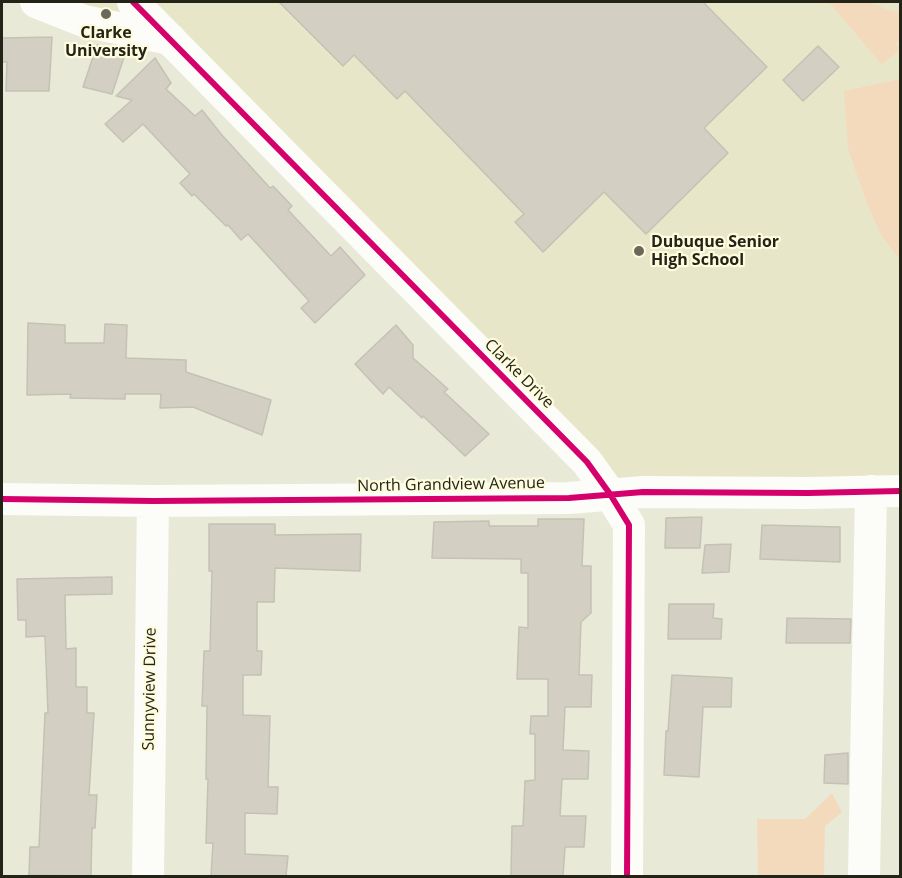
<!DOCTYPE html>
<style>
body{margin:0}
#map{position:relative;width:902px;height:878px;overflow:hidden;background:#e9e9d8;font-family:"Open Sans",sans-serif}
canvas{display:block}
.frame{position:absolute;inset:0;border:3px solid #242318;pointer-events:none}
</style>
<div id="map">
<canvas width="902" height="878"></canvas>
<div class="frame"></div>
</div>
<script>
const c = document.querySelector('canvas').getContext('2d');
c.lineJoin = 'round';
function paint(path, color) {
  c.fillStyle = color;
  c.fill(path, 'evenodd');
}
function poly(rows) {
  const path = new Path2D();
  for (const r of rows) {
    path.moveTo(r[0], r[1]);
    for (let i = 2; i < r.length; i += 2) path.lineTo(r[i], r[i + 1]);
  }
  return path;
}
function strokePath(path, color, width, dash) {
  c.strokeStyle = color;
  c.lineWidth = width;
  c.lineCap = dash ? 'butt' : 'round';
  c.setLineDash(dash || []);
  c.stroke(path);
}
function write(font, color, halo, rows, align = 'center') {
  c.font = font + ' "Open Sans",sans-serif';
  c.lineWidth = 4.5;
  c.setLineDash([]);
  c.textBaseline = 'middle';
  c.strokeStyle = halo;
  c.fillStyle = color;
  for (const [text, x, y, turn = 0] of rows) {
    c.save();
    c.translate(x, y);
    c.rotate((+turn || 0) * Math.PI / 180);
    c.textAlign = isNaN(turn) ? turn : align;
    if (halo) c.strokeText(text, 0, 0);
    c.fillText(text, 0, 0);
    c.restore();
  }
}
paint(poly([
 [36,2,900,2,900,491,621,497,170,39]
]), '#e8e6c9');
paint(poly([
 [829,2,870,2,888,10,900,12,900,42,895,43,900,49,882,65],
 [900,79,900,260,881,235,866,201,848,149,844,91],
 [832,793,842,812,825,826,824,876,758,876,757,819,805,819]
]), '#f4dabd');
const building = poly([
 [279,2,703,2,767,67,704,128,728,153,646,234,604,192,543,252,515,222,524,214,405,91,397,99,354,55,343,66,279,2],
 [52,37,49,91,6,91,7,62,2,62,2,38,52,37],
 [97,45,125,54,112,94,83,87,97,45],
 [818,46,839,67,803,101,783,80,818,46],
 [155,58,171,83,166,89,195,116,202,110,221,134,270,188,273,186,292,206,288,210,331,256,340,247,365,275,315,323,301,308,309,301,248,234,241,240,228,225,226,226,194,194,192,196,180,183,190,174,143,124,123,142,105,124,132,100,116,96,155,58],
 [28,323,65,325,65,343,104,343,105,324,127,325,126,358,186,360,186,372,271,400,262,435,193,407,160,408,161,394,125,394,125,399,70,398,71,394,27,395,28,323],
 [396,325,413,345,413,358,448,389,444,392,489,434,465,456,423,416,422,418,389,387,383,394,355,364,396,325],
 [702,517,700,548,665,548,666,518,702,517],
 [538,519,584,519,582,566,591,566,591,613,581,622,579,675,592,675,591,707,565,707,563,750,589,751,588,779,562,779,560,816,586,816,584,847,565,847,563,876,511,876,512,826,523,826,525,781,535,780,535,734,530,734,531,716,548,716,548,679,517,679,519,627,528,628,528,573,521,573,521,559,432,558,434,522,489,521,489,526,538,526,538,519],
 [209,524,275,524,275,535,361,534,360,571,275,568,274,602,257,602,257,651,262,651,261,675,243,675,243,715,270,716,268,787,278,787,277,814,245,813,245,854,288,856,286,876,211,876,213,843,206,843,208,779,206,779,207,706,202,706,204,651,210,651,212,571,209,571,209,524],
 [762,525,840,527,840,562,760,559,762,525],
 [731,544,729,572,702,573,705,545,731,544],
 [112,577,112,594,65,595,66,649,76,648,76,687,87,687,87,713,94,713,89,795,97,795,95,828,92,828,91,876,29,875,30,847,39,847,45,713,48,713,45,636,26,637,26,620,18,620,17,579,112,577],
 [669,604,714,604,713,618,722,619,721,639,668,639,669,604],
 [787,618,851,619,850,643,786,643,787,618],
 [672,675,732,678,731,707,703,707,699,777,664,775,666,731,668,731,672,675],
 [848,753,848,784,824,783,825,755,848,753]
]);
paint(building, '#d3d0c3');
strokePath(building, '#c4c1b5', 1.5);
strokePath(poly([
 [36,2,84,21,170,39],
 [133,2,587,462,610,494,629,525,627,876],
 [2,499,153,501,569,498,643,492,808,493,900,491],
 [148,876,153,501],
 [864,876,871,491]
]), '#fcfcf9', 32);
strokePath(poly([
 [133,2,587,462,610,494,629,525,627,876],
 [2,499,153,501,569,498,643,492,808,493,900,491]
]), '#d6006c', 6);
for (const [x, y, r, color] of [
 [106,14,6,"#69685b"],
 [639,251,6,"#69685b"]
]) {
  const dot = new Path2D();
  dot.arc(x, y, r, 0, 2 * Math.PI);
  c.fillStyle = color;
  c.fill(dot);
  strokePath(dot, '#fefcdd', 2);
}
write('bold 16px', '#242318', '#fefcdd', [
 ["Clarke",106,33],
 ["University",106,51],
 ["Dubuque Senior",651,242,"left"],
 ["High School",651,260,"left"]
]);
write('16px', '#242318', '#fefcdd', [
 ["Clarke Drive",519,374,45],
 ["North Grandview Avenue",451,485,-1],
 ["Sunnyview Drive",150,689,-89]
]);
</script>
